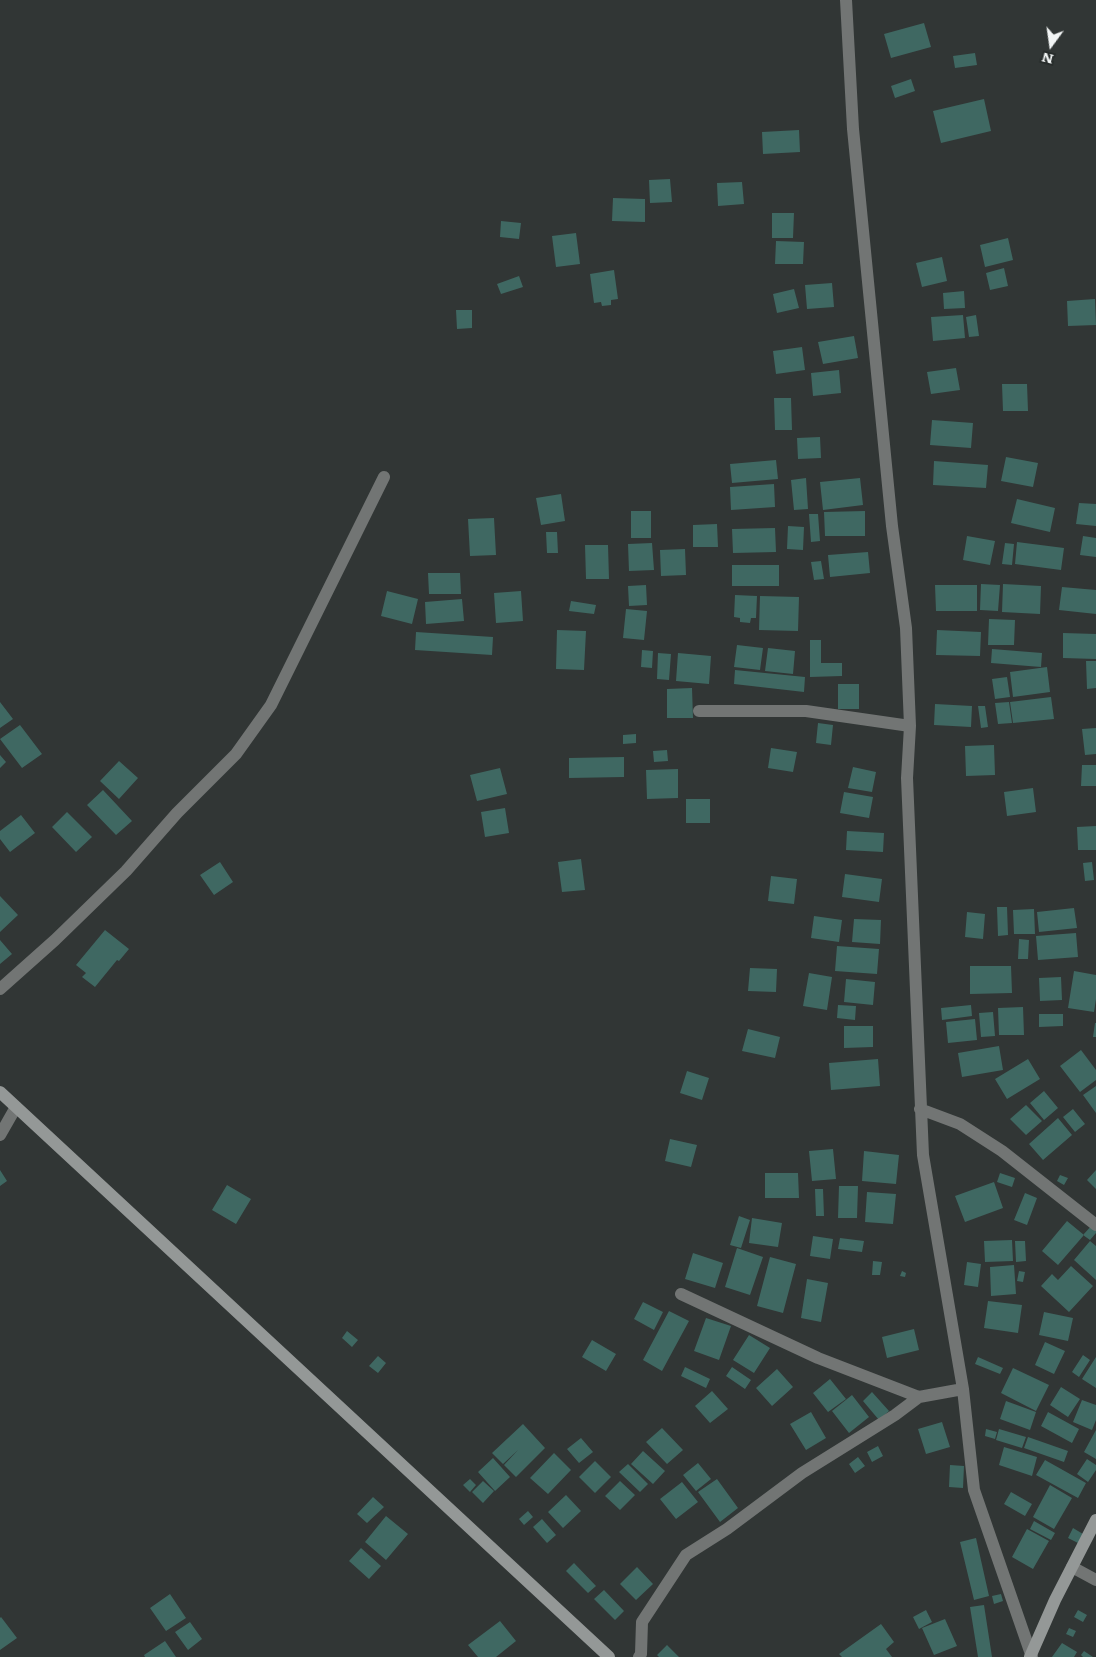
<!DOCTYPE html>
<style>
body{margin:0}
#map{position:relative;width:1096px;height:1657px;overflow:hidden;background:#313635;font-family:Literata,serif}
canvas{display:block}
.north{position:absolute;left:1026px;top:20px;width:50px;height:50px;-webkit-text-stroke:4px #272c2b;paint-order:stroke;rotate:194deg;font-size:14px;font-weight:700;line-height:20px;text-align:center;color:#f2f5f5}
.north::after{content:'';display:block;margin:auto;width:18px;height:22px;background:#f2f5f5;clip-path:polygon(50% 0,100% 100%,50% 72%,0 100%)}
</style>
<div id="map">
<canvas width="1096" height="1657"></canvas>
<div class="north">N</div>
</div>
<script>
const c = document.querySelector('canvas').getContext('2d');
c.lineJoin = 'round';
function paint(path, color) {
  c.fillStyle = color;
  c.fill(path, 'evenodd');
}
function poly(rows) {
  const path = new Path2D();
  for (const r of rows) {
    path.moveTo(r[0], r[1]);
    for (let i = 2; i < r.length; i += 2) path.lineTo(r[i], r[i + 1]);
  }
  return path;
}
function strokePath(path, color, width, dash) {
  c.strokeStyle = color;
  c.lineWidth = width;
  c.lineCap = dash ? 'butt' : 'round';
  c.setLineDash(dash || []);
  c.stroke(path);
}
paint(poly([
 [924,23,931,47,891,58,884,34],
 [975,53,977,65,955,68,953,56],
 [911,79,915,91,895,98,891,86],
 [984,99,991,131,941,143,933,111],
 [799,130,800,152,763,154,762,132],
 [670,179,672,202,650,203,649,180],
 [742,182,744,204,718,206,717,183],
 [613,198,645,199,645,222,612,221],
 [772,213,794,213,793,238,772,238],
 [501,221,521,223,519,239,500,237],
 [576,233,580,264,556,267,552,236],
 [1008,238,1013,260,985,267,980,245],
 [776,241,804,242,803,264,775,264],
 [942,257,947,281,922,287,916,263],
 [1004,268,1008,286,990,290,986,273],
 [614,270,618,299,611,300,611,305,602,306,601,302,594,303,590,274],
 [519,276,523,287,501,294,497,284],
 [832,283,834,307,807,309,805,285],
 [794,289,799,308,777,313,773,294],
 [964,291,965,308,944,309,943,293],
 [1095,299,1096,325,1068,326,1067,301],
 [456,310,472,310,472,328,457,329],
 [963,315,965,338,933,341,931,317],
 [976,315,979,336,969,337,966,317],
 [854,336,858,358,823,364,818,342],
 [802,347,805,370,776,374,773,351],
 [956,368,960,390,931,394,927,372],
 [839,370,841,393,813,396,811,373],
 [1002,384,1027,384,1028,411,1003,411],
 [774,398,791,398,792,430,775,430],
 [932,420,973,423,971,448,930,445],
 [820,437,821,458,798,459,797,438],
 [1006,457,1038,463,1033,487,1001,481],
 [776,460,778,479,732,483,730,464],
 [934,461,988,465,986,488,933,485],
 [806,478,808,509,794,510,791,480],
 [860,478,863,505,823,510,820,482],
 [774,484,775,507,731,510,730,487],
 [561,494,565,521,541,525,536,498],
 [1017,499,1055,508,1050,532,1011,523],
 [1079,503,1096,504,1096,526,1076,524],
 [631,511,651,511,651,538,631,538],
 [865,511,865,536,825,536,824,512],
 [809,514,818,514,820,541,811,542],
 [494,518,496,555,470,556,468,519],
 [717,524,718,547,693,547,693,525],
 [788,526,804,527,803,550,787,549],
 [775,528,776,552,733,553,732,529],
 [546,532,557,532,558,553,547,553],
 [967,536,995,541,990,565,963,560],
 [1083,536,1096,538,1096,557,1080,555],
 [1017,542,1064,548,1061,570,1015,564],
 [652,543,654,570,629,571,628,544],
 [1005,543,1014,544,1012,565,1002,564],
 [585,545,608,545,609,579,586,579],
 [685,549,686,575,661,576,660,550],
 [868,552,870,573,830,577,828,555],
 [821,561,824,579,814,580,811,562],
 [732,565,779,565,779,586,732,586],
 [428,573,460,573,461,594,429,594],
 [981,584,1000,585,998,611,980,610],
 [1003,584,1041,586,1040,614,1002,612],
 [646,585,647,605,629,606,628,586],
 [935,585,977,585,977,611,936,611],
 [1062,587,1096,590,1096,614,1059,610],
 [387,591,418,599,412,624,381,616],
 [521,591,523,621,496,623,494,593],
 [735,595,757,596,756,618,751,618,750,623,740,622,740,618,734,617],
 [760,596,799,597,798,631,759,630],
 [462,599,464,621,426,624,425,602],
 [571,601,596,605,594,614,569,611],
 [626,609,647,611,644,640,623,638],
 [989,619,1015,620,1014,645,988,645],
 [557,630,586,631,584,670,556,669],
 [937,630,981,632,980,656,936,655],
 [416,632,493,637,492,655,415,650],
 [1063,633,1096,634,1096,659,1063,658],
 [810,640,821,640,821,663,842,663,842,676,810,677],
 [737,645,763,648,760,670,734,667],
 [768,648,795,651,793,674,765,671],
 [992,649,1042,653,1041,667,991,663],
 [642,650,653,651,652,668,641,667],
 [658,653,671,654,669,680,657,679],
 [678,653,711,656,709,684,676,681],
 [1086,661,1096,661,1096,688,1087,689],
 [1047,667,1050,692,1013,697,1010,672],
 [735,670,805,677,804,692,734,684],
 [1007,677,1010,697,995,699,992,679],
 [838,684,859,684,859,709,838,709],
 [692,688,693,718,667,718,667,689],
 [1051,697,1054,719,1013,723,1010,702],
 [0,702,13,719,0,728],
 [1009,702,1012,723,998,724,995,703],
 [935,704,972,706,971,727,934,725],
 [978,706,985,706,988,727,981,728],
 [818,723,833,725,831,745,816,743],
 [20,725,42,754,22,768,0,739],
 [1096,728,1096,754,1085,755,1082,729],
 [636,734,636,743,623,744,623,735],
 [994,745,995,775,966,776,965,746],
 [771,748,797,752,793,772,768,768],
 [667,750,668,761,654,762,653,751],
 [0,755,6,762,0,768],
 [624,757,624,777,569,778,569,758],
 [119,761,138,778,119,799,100,781],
 [1082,765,1096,765,1096,786,1081,786],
 [853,767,876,772,872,792,848,788],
 [500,768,507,794,477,801,470,775],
 [678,769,678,798,647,799,646,770],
 [1033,788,1036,812,1007,816,1004,792],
 [103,790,132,821,116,835,87,805],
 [844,792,873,797,869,818,840,813],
 [686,799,710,799,710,823,686,823],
 [505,808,509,833,485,837,481,812],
 [67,812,92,837,76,852,52,827],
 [21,815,35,833,10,852,0,839,0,831],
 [1096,826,1096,850,1078,850,1077,827],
 [847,831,884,833,883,852,846,850],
 [581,859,585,890,562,892,558,862],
 [220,862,233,882,214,895,200,875],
 [1092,862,1094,880,1085,881,1083,863],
 [845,874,882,879,879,902,842,897],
 [771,876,797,879,794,904,768,901],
 [0,896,18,915,0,932],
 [997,907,1007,907,1008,935,998,936],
 [1074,908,1077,928,1039,932,1037,912],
 [1034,909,1035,934,1014,934,1013,910],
 [967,912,985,914,983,939,965,937],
 [814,916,842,920,839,942,811,938],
 [854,919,881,920,880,944,852,942],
 [105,930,129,949,119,961,117,960,95,987,82,977,86,973,76,965],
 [1076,933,1078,957,1038,960,1036,936],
 [1019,939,1029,940,1028,959,1018,959],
 [0,940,12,954,0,964],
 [837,946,879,949,877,974,835,971],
 [970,966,1011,966,1012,993,970,994],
 [750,968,777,969,776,992,748,991],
 [1074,971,1096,975,1096,999,1094,1012,1068,1008],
 [809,973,832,977,827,1010,803,1006],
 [1061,977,1062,1000,1040,1001,1039,978],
 [846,979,875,982,873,1005,844,1002],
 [838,1005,856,1006,855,1020,837,1018],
 [971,1005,972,1016,942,1020,941,1008],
 [1023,1007,1024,1035,999,1035,998,1008],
 [993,1012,995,1036,981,1037,979,1013],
 [1039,1014,1063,1014,1063,1026,1039,1027],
 [975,1019,977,1040,948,1043,946,1022],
 [1095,1023,1096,1023,1096,1037,1093,1037],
 [844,1026,873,1026,873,1047,844,1048],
 [748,1029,780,1037,775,1058,742,1051],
 [999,1046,1003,1070,962,1077,958,1053],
 [1081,1050,1096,1070,1096,1080,1080,1092,1060,1066],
 [878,1059,880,1086,831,1090,829,1063],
 [1028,1059,1040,1079,1007,1099,995,1079],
 [687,1071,709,1078,702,1100,680,1093],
 [1096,1086,1096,1113,1083,1095],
 [1044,1091,1058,1108,1044,1120,1030,1103],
 [1026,1105,1042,1121,1026,1135,1010,1119],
 [1073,1109,1085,1124,1075,1132,1063,1117],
 [1058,1118,1072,1135,1043,1160,1029,1144],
 [670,1139,697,1145,691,1167,665,1161],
 [833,1149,836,1179,812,1181,809,1151],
 [864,1151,899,1155,896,1184,862,1181],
 [0,1170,7,1181,0,1186],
 [1096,1170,1096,1189,1087,1180],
 [765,1173,798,1173,799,1198,765,1198],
 [1000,1173,1015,1178,1012,1187,997,1182],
 [1060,1175,1068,1178,1064,1185,1057,1181],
 [994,1182,1003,1208,965,1222,955,1196],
 [227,1185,251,1199,236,1224,212,1210],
 [839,1186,858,1186,857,1218,838,1218],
 [815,1189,823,1189,824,1216,816,1216],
 [867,1192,896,1194,893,1224,865,1222],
 [1025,1193,1037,1198,1027,1225,1014,1220],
 [739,1216,750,1220,741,1248,730,1245],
 [752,1218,782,1223,778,1247,749,1243],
 [1067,1221,1084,1235,1058,1265,1042,1251],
 [1092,1225,1096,1229,1096,1233,1090,1240,1083,1235],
 [813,1236,833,1239,830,1259,810,1256],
 [840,1238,864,1241,862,1252,838,1249],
 [1012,1240,1013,1261,985,1262,984,1241],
 [1015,1241,1025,1241,1026,1261,1016,1262],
 [1090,1241,1096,1246,1096,1280,1074,1260],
 [737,1248,763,1257,750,1295,725,1287],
 [693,1253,723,1263,715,1288,685,1279],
 [770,1257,796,1264,783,1313,757,1306],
 [873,1261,882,1262,880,1275,872,1275],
 [967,1262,981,1264,978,1287,964,1285],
 [1014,1265,1016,1294,991,1296,990,1267],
 [1071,1266,1093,1286,1069,1312,1041,1286,1052,1274,1058,1280],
 [902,1271,906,1273,905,1277,900,1276],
 [1019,1271,1025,1272,1023,1282,1017,1281],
 [807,1279,828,1283,821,1322,801,1318],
 [988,1301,1022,1305,1018,1333,984,1328],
 [643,1302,663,1312,654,1330,634,1319],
 [669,1311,689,1321,662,1371,643,1360],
 [1044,1312,1073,1318,1068,1341,1039,1335],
 [706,1318,731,1326,719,1360,694,1351],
 [914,1329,919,1350,887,1358,882,1337],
 [347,1331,358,1340,352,1347,342,1338],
 [749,1335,770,1348,754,1373,733,1360],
 [592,1340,616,1354,606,1371,582,1357],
 [1045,1342,1065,1351,1054,1374,1035,1365],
 [1083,1355,1090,1360,1079,1377,1072,1372],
 [378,1356,386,1363,378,1373,369,1366],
 [978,1357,1003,1368,1000,1374,975,1364],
 [1096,1357,1096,1388,1082,1379],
 [685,1367,710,1379,706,1388,681,1376],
 [732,1367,751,1380,745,1389,726,1376],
 [1013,1368,1049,1385,1036,1411,1001,1393],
 [777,1369,793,1387,772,1406,756,1388],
 [830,1379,846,1399,828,1412,813,1393],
 [1061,1387,1080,1399,1068,1417,1050,1405],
 [712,1391,728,1409,710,1423,695,1406],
 [872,1392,889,1411,879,1420,863,1401],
 [852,1395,869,1417,849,1433,832,1411],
 [1082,1400,1096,1405,1096,1420,1092,1430,1073,1422],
 [1006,1401,1036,1412,1030,1430,1000,1419],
 [811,1412,826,1438,806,1450,790,1424],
 [1048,1412,1079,1429,1072,1443,1041,1426],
 [942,1422,950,1447,926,1454,918,1429],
 [523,1424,545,1448,516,1477,504,1465,518,1450,503,1464,492,1453],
 [662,1428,683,1450,667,1464,646,1442],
 [986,1429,997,1432,995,1439,985,1436],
 [999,1429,1026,1437,1022,1448,996,1440],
 [1096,1430,1096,1459,1084,1452],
 [1028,1437,1068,1451,1064,1462,1024,1448],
 [581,1438,593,1452,579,1463,567,1449],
 [878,1446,883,1456,872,1462,867,1452],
 [1004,1447,1037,1457,1032,1476,999,1465],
 [643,1451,665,1471,653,1484,631,1464],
 [554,1453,571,1470,548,1494,530,1478],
 [858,1457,865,1466,855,1473,849,1464],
 [493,1458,510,1477,495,1491,478,1472],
 [1087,1459,1096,1465,1096,1470,1088,1482,1077,1474],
 [1045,1460,1086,1483,1078,1498,1036,1475],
 [595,1461,611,1477,595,1493,579,1477],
 [698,1463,711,1479,696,1491,683,1475],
 [628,1464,648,1484,640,1492,619,1472],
 [950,1465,964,1466,963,1488,949,1487],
 [470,1479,476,1485,470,1492,463,1485],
 [717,1479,738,1508,720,1522,698,1492],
 [483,1481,494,1491,483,1503,472,1492],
 [620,1481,635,1495,620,1510,605,1496],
 [682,1482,698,1502,676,1519,660,1499],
 [1050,1485,1072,1498,1054,1529,1033,1517],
 [1011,1492,1032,1504,1025,1516,1004,1504],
 [566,1495,581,1511,563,1528,548,1512],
 [373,1497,384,1507,367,1523,357,1514],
 [528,1511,533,1517,524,1525,519,1519],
 [386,1516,408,1534,386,1560,365,1542],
 [542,1519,556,1535,547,1543,533,1527],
 [1034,1521,1055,1533,1051,1540,1030,1529],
 [1073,1528,1083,1534,1078,1543,1068,1538],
 [1027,1529,1049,1541,1033,1569,1012,1557],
 [976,1538,989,1596,974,1600,960,1542],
 [361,1548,381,1566,369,1579,349,1561],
 [574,1563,596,1586,588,1593,566,1571],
 [637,1567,653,1584,636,1600,620,1584],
 [604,1590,624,1611,615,1620,594,1599],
 [170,1594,186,1618,166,1631,150,1608],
 [1001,1594,1003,1601,994,1604,992,1596],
 [984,1605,992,1657,978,1657,970,1607],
 [926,1610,932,1622,919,1629,913,1617],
 [1078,1610,1087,1615,1083,1622,1074,1617],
 [1,1617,17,1638,0,1650,0,1618],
 [945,1619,957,1646,934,1655,922,1628],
 [500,1621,516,1641,496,1657,478,1657,468,1645],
 [190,1622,202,1639,188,1650,175,1632],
 [881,1624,894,1642,886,1649,892,1657,842,1657,839,1654],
 [1069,1628,1076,1631,1073,1637,1066,1634],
 [165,1641,176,1657,145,1657,144,1655],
 [1062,1643,1077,1652,1074,1657,1052,1657],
 [667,1645,679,1657,659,1657,657,1655],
 [1084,1651,1093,1657,1083,1657,1081,1655]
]), '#3f6862');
strokePath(poly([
 [846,0,853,129,892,526,906,628,910,726,907,778,923,1155,963,1389,974,1490,1032,1657],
 [699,711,806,711,910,726],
 [0,989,55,940,126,871,177,813,236,754,271,705,384,477],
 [920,1109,960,1124,1002,1151,1096,1225],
 [0,1135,16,1107],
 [681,1294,818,1358,919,1397,963,1389],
 [1072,1567,1096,1580],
 [639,1657,641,1654,642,1622,686,1555,727,1529,802,1473,895,1415,919,1397]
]), '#727574', 12);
strokePath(poly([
 [0,1092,609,1657],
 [1030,1657,1055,1600,1096,1520]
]), '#949897', 12);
</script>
